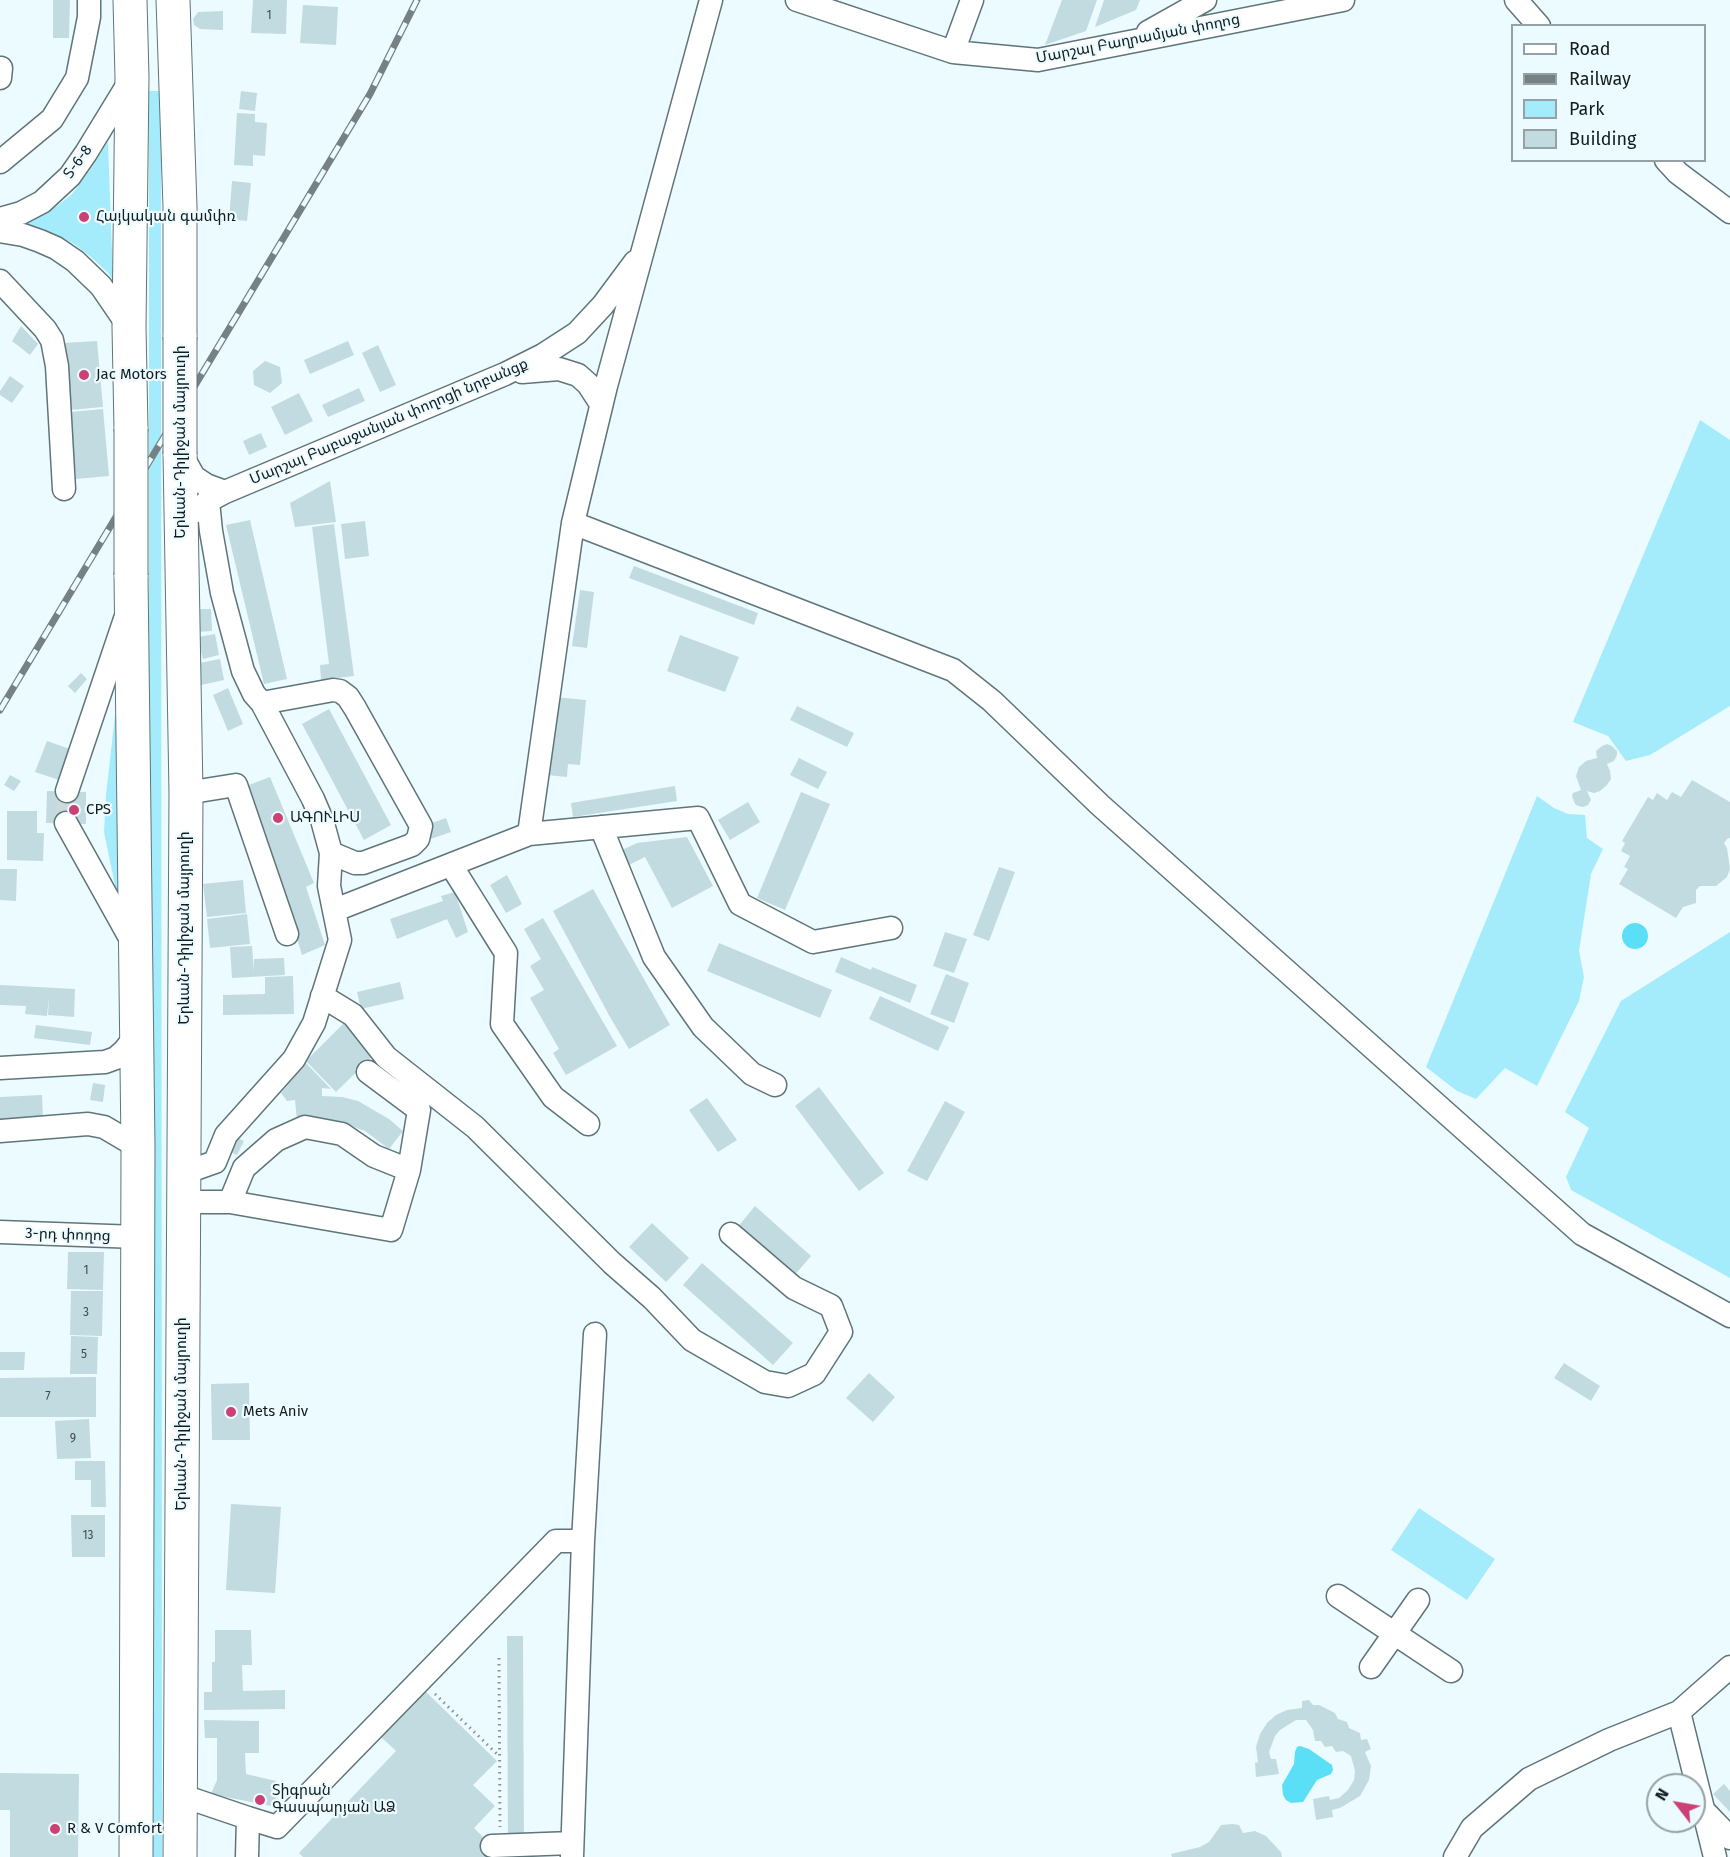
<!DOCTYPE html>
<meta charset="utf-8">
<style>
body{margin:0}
#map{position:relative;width:1730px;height:1857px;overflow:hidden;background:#ecfbff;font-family:"Fira Sans",sans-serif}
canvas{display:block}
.legend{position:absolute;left:1511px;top:24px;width:195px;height:138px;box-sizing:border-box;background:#ecfbff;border:2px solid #95a2a5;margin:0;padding:8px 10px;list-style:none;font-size:18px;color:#131c1e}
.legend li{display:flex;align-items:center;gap:12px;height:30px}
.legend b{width:30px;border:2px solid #95a2a5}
.north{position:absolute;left:1646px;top:1773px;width:60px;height:60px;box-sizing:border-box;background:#ecfbff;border:2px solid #95a2a5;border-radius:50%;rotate:301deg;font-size:16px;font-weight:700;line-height:24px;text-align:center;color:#131c1e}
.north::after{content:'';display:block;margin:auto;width:21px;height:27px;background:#cc4175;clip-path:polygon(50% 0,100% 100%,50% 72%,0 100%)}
</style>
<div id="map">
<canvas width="1730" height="1857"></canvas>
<ul class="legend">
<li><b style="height:8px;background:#fff"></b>Road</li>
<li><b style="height:8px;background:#758184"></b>Railway</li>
<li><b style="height:16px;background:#a4ecfb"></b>Park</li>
<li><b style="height:16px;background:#c2dbe0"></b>Building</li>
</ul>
<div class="north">N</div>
</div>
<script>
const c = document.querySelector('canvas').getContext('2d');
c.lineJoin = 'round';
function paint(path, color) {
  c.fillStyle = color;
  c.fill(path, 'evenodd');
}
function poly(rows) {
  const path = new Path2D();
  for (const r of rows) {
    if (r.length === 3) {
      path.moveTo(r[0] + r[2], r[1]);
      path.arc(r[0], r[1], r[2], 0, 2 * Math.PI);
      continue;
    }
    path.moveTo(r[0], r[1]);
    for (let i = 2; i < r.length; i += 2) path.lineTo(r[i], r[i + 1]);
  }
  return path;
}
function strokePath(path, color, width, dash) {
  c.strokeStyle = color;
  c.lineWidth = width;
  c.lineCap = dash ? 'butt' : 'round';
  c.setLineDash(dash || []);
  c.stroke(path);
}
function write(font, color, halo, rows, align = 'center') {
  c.font = font + ' "Fira Sans","Noto Sans Armenian",sans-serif';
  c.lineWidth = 4.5;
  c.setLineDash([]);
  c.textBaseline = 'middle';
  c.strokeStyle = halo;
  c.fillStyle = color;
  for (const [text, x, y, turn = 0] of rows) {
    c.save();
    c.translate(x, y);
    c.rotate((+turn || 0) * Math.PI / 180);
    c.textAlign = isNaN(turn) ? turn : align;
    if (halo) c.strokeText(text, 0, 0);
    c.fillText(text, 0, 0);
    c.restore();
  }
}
paint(poly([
 [149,91,161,91,162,1857,149,1857],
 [108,142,113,280,108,273,91,257,74,244,53,233,24,223,57,206,72,194,90,170],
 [1700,420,1730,440,1730,706,1650,755,1626,761,1608,736,1573,722],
 [115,715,119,726,121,891,117,895,104,832,106,795],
 [1537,796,1554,808,1568,814,1585,815,1587,838,1603,849,1591,874,1579,951,1584,977,1579,1001,1537,1086,1505,1068,1476,1099,1457,1091,1426,1067],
 [1730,932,1730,1278,1571,1190,1566,1177,1589,1128,1565,1112,1621,1001],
 [1419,1508,1495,1559,1467,1600,1391,1550]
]), '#a4ecfb');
paint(poly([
 [1635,936,13],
 [1300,1746,1309,1749,1332,1765,1333,1770,1331,1774,1317,1780,1303,1802,1291,1803,1286,1800,1283,1795,1282,1785,1294,1764,1295,1752,1297,1747]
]), '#5bdff7');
paint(poly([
 [53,0,70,0,69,38,53,38],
 [253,0,287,0,286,34,251,33],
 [1062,0,1097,0,1086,31,1045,45],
 [1104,0,1140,0,1136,10,1095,27],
 [303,5,338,7,336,45,300,43],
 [223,11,223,30,200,29,194,25,193,19,198,12],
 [241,91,257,93,255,111,239,109],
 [237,113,255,114,255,122,267,123,265,156,253,155,253,166,234,165],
 [232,181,251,183,247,221,229,219],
 [21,326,38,344,30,355,12,341],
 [97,341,103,407,70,410,64,343],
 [348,341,354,355,310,374,304,360],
 [378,345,396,385,380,392,362,353],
 [265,361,280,367,282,383,270,393,254,385,253,371],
 [10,376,24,386,12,403,0,395,0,391],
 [359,388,365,401,328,417,322,405],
 [299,393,313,421,285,435,271,407],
 [103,409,109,476,76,479,70,412],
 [261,433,267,447,249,455,243,441],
 [330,481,336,522,295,527,290,503],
 [250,520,287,679,264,684,226,525],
 [365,521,369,556,345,559,341,524],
 [334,524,354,676,321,680,320,665,329,664,312,527],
 [634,566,758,613,754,625,629,578],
 [580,590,594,592,587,648,572,646],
 [195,609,211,609,212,631,196,632],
 [215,634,219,655,203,659,198,637],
 [680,635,739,657,725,692,667,671],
 [220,659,224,680,201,685,200,663],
 [81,673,87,679,75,693,68,686],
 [228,688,243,724,228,731,213,695],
 [555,697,586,700,580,765,568,764,567,777,547,775],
 [797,706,854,733,847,747,790,720],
 [329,709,391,825,364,840,302,724],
 [47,741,70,749,59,780,35,772],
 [1607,744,1612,746,1617,751,1617,755,1614,761,1607,764,1610,771,1611,779,1607,785,1600,791,1594,793,1587,791,1591,800,1588,805,1583,807,1578,806,1575,804,1572,796,1573,793,1581,790,1576,776,1579,767,1586,761,1597,758,1596,751,1602,746],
 [799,758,827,772,818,789,790,775],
 [10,775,21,781,14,791,4,785],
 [270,777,314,883,306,887,325,945,302,955,249,785],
 [1692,780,1730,802,1730,838,1727,839,1724,843,1727,848,1730,869,1727,877,1716,886,1700,886,1696,890,1696,903,1683,907,1676,918,1619,884,1628,869,1624,867,1630,856,1621,851,1625,843,1622,841,1648,797,1653,800,1657,793,1667,800,1672,792,1681,797],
 [675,786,677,801,573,817,571,803],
 [47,791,86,792,86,824,46,823],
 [801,792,830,804,785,910,757,898],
 [748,802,760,822,730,840,718,820],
 [7,811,37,811,37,833,44,833,43,861,7,860],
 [446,818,451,832,431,839,426,825],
 [687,837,713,886,672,908,645,857,629,865,622,850,637,843],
 [999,867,1015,872,989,941,973,935],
 [0,869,17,869,16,901,0,900],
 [507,875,522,904,506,913,490,885],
 [243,880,246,913,207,917,203,884],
 [593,889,670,1025,629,1049,610,1017,553,911],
 [455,892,468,932,456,938,447,919,397,939,390,919,443,901,441,896],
 [247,914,250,944,210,948,207,919],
 [543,918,617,1046,566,1075,553,1053,559,1049,530,998,544,990,530,966,541,959,524,929],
 [945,932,967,939,954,973,933,966],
 [719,943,832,990,820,1018,707,971],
 [252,946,254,972,254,959,284,958,285,975,232,978,230,947],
 [841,957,871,970,872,967,917,985,910,1003,835,972],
 [946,974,969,983,954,1023,930,1014],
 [293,976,294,1014,223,1015,223,995,265,994,265,977],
 [400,982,404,999,361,1009,357,992],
 [0,985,75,989,74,1017,48,1015,49,996,47,1016,25,1014,26,1006,0,1005],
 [880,996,949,1027,938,1051,869,1019],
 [345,1022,376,1053,336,1092,306,1061],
 [36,1025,92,1032,90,1045,34,1038],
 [306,1063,331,1089,322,1088,322,1096,342,1097,358,1101,389,1119,403,1131,389,1149,365,1131,349,1125,325,1121,325,1118,297,1121,295,1100,287,1101,281,1093],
 [93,1083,105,1085,103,1102,90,1100],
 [819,1087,884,1173,859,1191,795,1106],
 [42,1095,43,1118,0,1121,0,1097],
 [707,1098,737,1140,718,1152,689,1110],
 [945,1101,965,1112,927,1181,907,1171],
 [235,1137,244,1141,237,1155,228,1151],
 [755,1206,811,1256,793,1277,737,1228],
 [652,1223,689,1258,666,1282,629,1247],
 [68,1252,104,1252,103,1290,67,1289],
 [702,1263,793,1343,773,1365,683,1285],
 [71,1291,103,1291,102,1336,70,1335],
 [71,1336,98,1337,97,1374,70,1374],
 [0,1352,25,1352,24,1370,0,1370],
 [1564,1363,1600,1386,1591,1401,1554,1378],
 [869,1373,895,1397,873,1422,846,1398],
 [96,1377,96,1417,0,1417,0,1378],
 [249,1383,250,1440,212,1440,211,1384],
 [89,1419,91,1458,57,1459,55,1421],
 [75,1461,105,1461,106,1507,91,1507,91,1480,75,1480],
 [231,1504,281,1507,275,1593,226,1590],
 [71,1515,105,1515,105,1557,72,1557],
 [215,1630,251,1630,252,1665,242,1665,243,1691,285,1690,285,1709,204,1710,204,1692,212,1692,212,1662,215,1662],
 [507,1636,523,1636,524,1857,508,1857],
 [423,1689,497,1761,473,1785,495,1806,474,1828,497,1851,491,1857,303,1857,299,1853,396,1751,379,1735],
 [1309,1700,1313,1705,1319,1705,1335,1713,1338,1719,1347,1722,1349,1728,1360,1733,1361,1740,1367,1739,1371,1749,1365,1752,1371,1766,1369,1780,1360,1796,1340,1808,1332,1810,1333,1817,1316,1820,1313,1799,1329,1796,1330,1800,1339,1798,1348,1790,1354,1780,1355,1771,1351,1756,1343,1751,1336,1752,1332,1746,1325,1747,1321,1741,1315,1741,1313,1730,1306,1720,1296,1720,1280,1730,1275,1736,1269,1752,1271,1759,1276,1759,1279,1774,1256,1777,1255,1763,1258,1762,1256,1747,1260,1734,1267,1723,1276,1715,1287,1710,1302,1708,1302,1701],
 [204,1720,259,1721,259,1753,245,1753,246,1774,276,1781,276,1807,211,1794,217,1780,217,1738,205,1738],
 [0,1773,79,1774,78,1857,10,1857,10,1810,0,1810],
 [1724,1784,1730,1791,1730,1812,1713,1794],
 [1232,1824,1239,1825,1243,1833,1255,1831,1266,1836,1281,1852,1282,1857,1172,1857,1171,1854,1200,1847,1209,1842,1221,1825]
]), '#c2dbe0');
strokePath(poly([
 [66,823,67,791]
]), '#cbdadd', 22, [22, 11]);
const minor = poly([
 [797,0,953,52,1038,60,1343,0],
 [1516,0,1539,26],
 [1148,32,1205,0],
 [953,52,972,0],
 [0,78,1,68],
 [1666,160,1678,173,1730,212],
 [0,162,52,119,77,78,89,17,89,0],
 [0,219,21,213,42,202,70,176,86,153,130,81],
 [0,231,23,235,40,241,56,248,75,261,101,286,129,327],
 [0,281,45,329,52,340,57,366,64,489],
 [522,372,559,369,578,375,588,384,601,404],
 [181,454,194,477,206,485,225,492],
 [197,511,208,501,225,492,505,374,543,355,577,333,603,305,635,262],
 [573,523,953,670,992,701,1100,805,1582,1234,1730,1316],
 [262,703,333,690,340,691,348,697,355,708,421,826,418,839,412,845,363,863,355,863,331,853],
 [67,791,125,619],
 [186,793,236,785,287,934],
 [66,823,134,945],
 [601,827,654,957,703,1027,752,1074,775,1085],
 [529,834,698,818,740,904,813,942,891,928],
 [451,865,506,953,502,1024,553,1097,588,1124],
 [335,910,529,834,573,523,606,386,711,0],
 [322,996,353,1015,386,1057,475,1127,612,1263,652,1298,692,1340,765,1382,788,1386,814,1374,841,1332,831,1306,794,1288,731,1234],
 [0,1068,105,1062,116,1058,124,1051,137,1035],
 [0,1131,88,1124,104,1127,138,1147],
 [184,1173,215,1162,226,1135,294,1059,314,1023,340,940,329,886,331,853,322,820,313,799,262,703,254,694,243,671,222,593,211,531,208,501],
 [184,1202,230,1202,244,1168,276,1140,305,1127,342,1134,374,1156,409,1170,419,1110,368,1072],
 [230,1202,391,1230,409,1170],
 [0,1232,137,1237],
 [1338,1596,1451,1671],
 [1371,1667,1418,1600],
 [1679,1712,1730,1667],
 [180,1795,248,1818,247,1857],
 [1706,1813,1730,1838],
 [248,1818,277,1827,556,1541,583,1541],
 [492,1846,572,1843],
 [572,1857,583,1541,595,1334],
 [1455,1857,1472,1828,1529,1779,1609,1740,1679,1712,1715,1857]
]);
const highway = poly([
 [130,0,132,77,129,327,131,429],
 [173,0,180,207,180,337],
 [180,454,186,793,180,1857],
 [131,575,138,1147,136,1857]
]);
strokePath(minor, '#5e757a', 25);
strokePath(highway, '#5e757a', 35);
strokePath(poly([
 [499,1658,500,1827],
 [435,1694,499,1756]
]), '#869295', 3, [1.5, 4.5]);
strokePath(minor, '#fff', 22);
strokePath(highway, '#fff', 33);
const rail = poly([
 [0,710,370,94,417,0]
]);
strokePath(rail, '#758184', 7);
strokePath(rail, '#ecfbff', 4.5, [14]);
const highwayBridge = poly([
 [180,337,180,454],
 [131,429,131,575]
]);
strokePath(highwayBridge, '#5e757a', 35, []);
strokePath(highwayBridge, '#fff', 33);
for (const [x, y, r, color] of [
 [84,217,6,"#cc4175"],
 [84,375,6,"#cc4175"],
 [74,810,6,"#cc4175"],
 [278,818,6,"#cc4175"],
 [231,1412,6,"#cc4175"],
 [260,1800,6,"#cc4175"],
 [55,1829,6,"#cc4175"]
]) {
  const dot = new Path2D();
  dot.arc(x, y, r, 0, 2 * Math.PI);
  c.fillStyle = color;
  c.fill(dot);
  strokePath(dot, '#ecfbff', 2);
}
write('12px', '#3f4c4e', null, [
 ["1",269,16],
 ["1",86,1271],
 ["3",86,1313],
 ["5",84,1355],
 ["7",48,1397],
 ["9",73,1439],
 ["13",88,1536]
]);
write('15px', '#131c1e', '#ecfbff', [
 ["Մարշալ Բաղրամյան փողոց",1138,39,-11],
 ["Տ-6-8",78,162,-54],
 ["Մարշալ Բաբաջանյան փողոցի նրբանցք",389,422,-23],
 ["Երևան-Դիլիջան մայրուղի",181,442,-90],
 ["Երևան-Դիլիջան մայրուղի",185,928,-90],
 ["3-րդ փողոց",68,1235,2],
 ["Երևան-Դիլիջան մայրուղի",182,1414,-90]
]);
write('15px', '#131c1e', '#ecfbff', [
 ["Հայկական գամփռ",96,217],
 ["Jac Motors",96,375],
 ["CPS",86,810],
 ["ԱԳՈՒԼԻՍ",290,818],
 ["Mets Aniv",243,1412],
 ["Տիգրան",272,1791],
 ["Գասպարյան ԱՁ",272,1808],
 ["R & V Comfort",67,1829]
], 'left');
</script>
